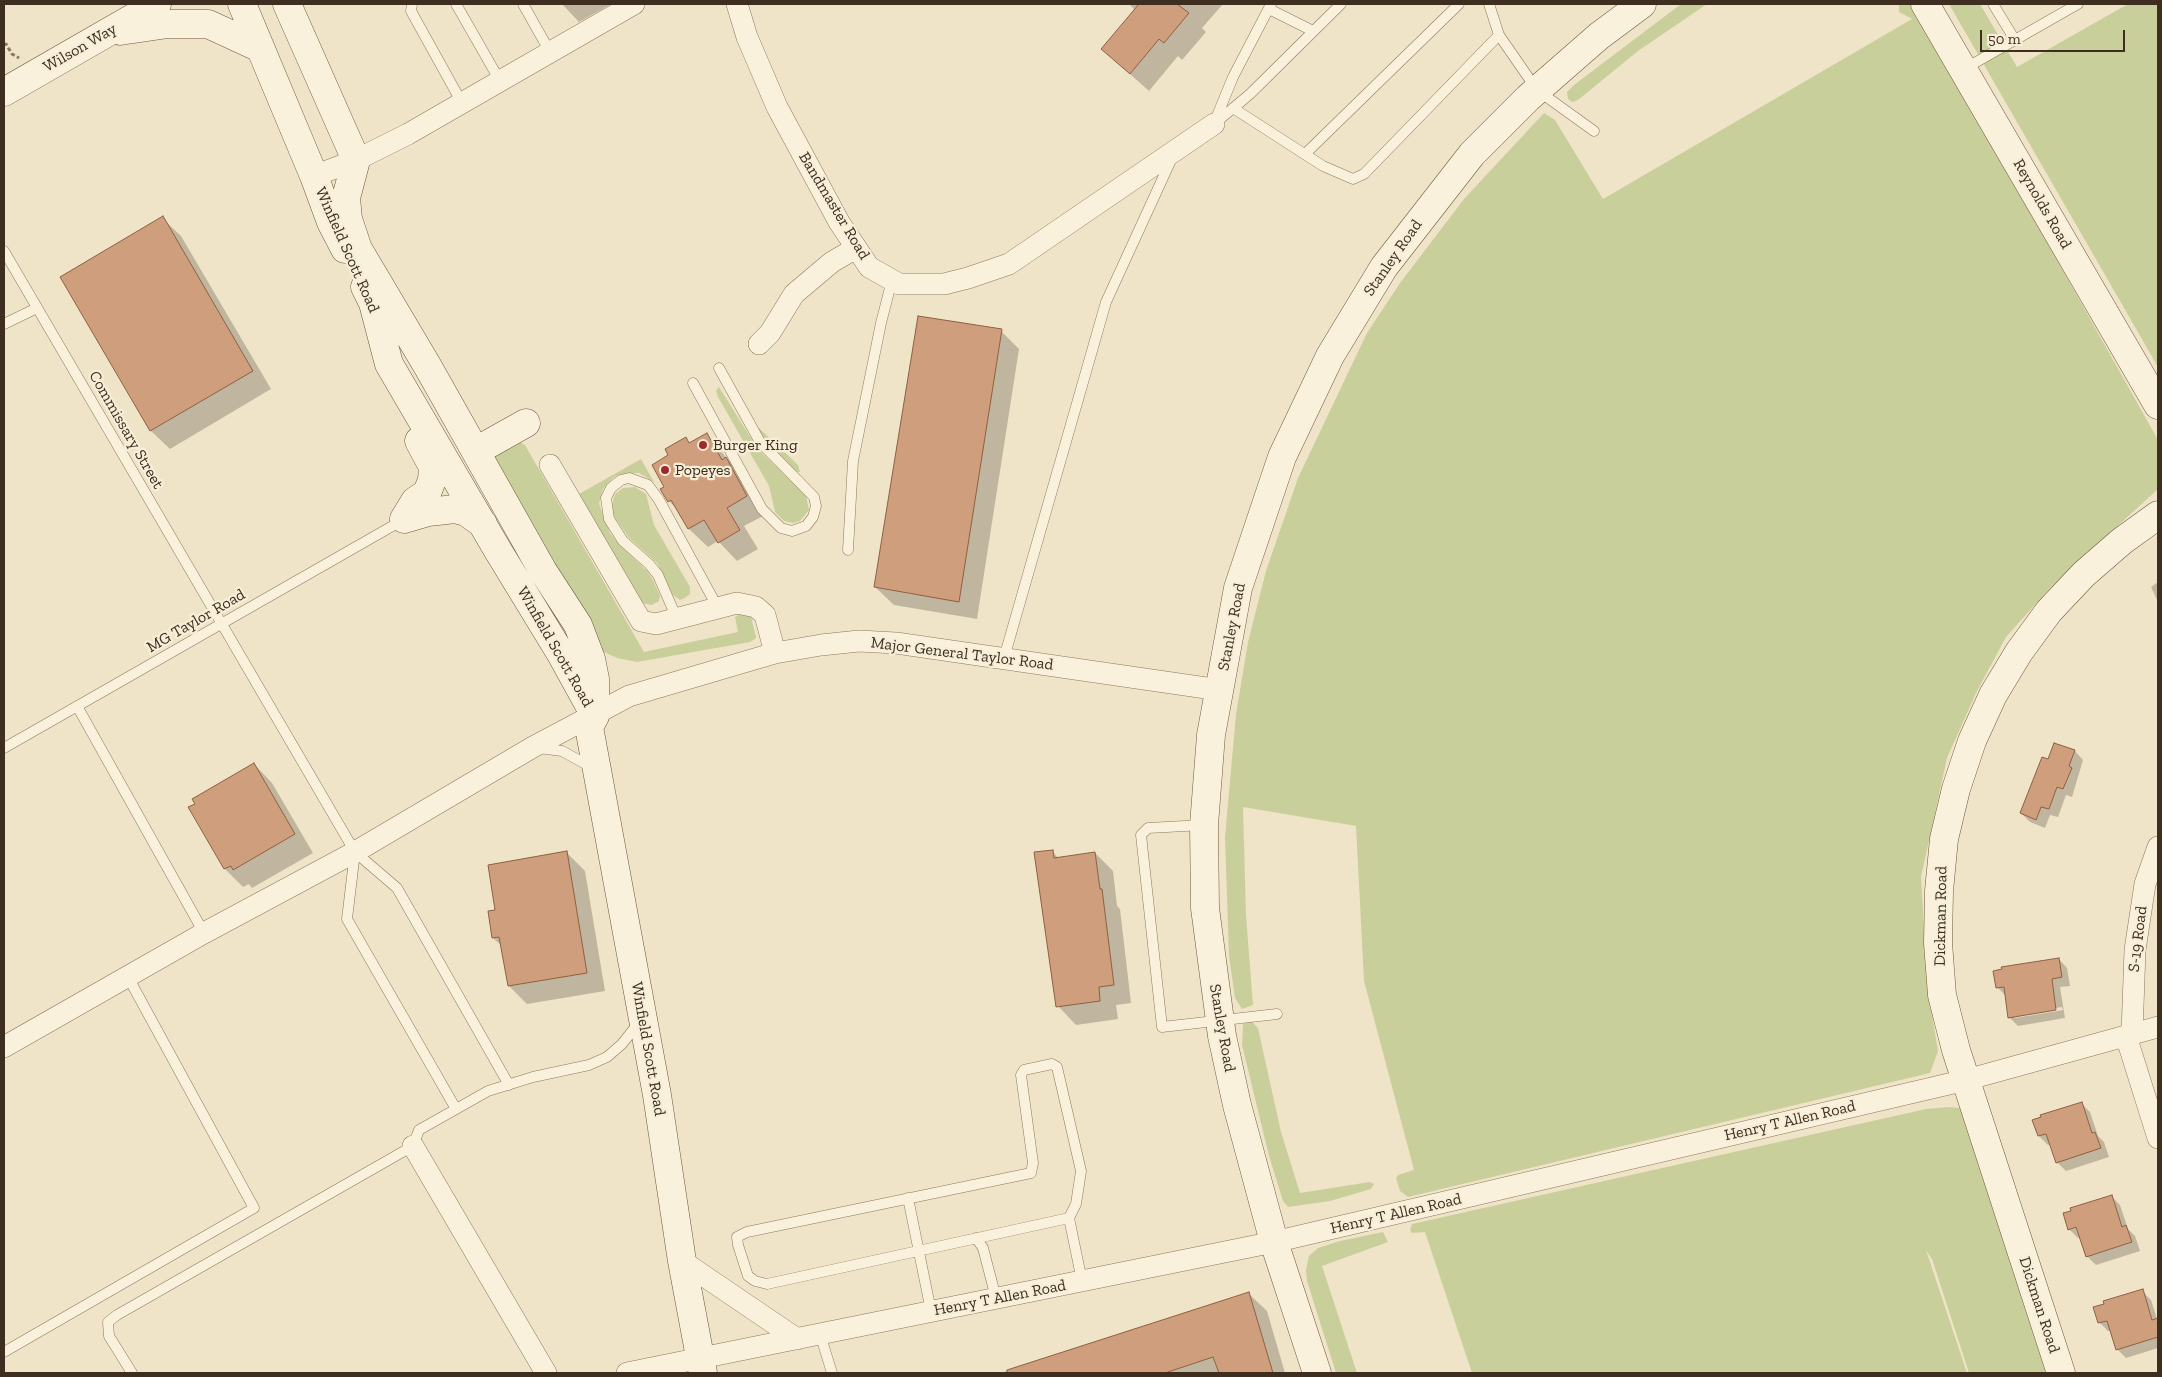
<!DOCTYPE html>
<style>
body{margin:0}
#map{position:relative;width:2162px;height:1377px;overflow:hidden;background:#f0e4c8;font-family:"Zilla Slab",serif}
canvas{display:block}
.frame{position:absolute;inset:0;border:5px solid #3d2e20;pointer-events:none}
.scale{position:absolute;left:1980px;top:30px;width:145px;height:22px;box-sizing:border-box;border:2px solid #3d2e20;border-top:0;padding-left:6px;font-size:15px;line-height:18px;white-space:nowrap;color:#3d2e20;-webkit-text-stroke:4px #f7eed8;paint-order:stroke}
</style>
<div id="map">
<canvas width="2162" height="1377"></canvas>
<div class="frame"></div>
<div class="scale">50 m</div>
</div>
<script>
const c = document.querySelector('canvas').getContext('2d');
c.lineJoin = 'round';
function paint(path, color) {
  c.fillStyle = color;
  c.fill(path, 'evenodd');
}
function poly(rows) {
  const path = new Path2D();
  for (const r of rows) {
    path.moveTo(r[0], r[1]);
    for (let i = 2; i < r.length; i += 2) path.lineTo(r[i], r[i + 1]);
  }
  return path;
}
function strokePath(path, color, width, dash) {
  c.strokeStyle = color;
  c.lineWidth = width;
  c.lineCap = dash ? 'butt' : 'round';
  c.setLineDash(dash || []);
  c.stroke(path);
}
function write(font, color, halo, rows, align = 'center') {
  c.font = font + ' "Zilla Slab",serif';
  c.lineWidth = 4.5;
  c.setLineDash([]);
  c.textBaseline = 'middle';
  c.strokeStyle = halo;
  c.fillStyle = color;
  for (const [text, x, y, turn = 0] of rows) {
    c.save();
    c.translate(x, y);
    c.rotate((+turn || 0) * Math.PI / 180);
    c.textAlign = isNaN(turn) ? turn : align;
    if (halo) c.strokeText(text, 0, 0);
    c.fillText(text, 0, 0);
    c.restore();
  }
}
paint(poly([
 [1681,4,1707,4,1638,51,1578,100,1572,102,1568,99,1567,92,1574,85],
 [1899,4,1913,5,1922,19,2158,440,2158,489,2051,587,2006,637,1976,693,1947,758,1921,877,1928,991,1938,1051,1930,1073,1408,1197,1400,1191,1396,1178,1398,1175,1414,1170,1364,981,1356,826,1243,807,1246,915,1253,1005,1242,1009,1235,998,1229,956,1225,837,1236,714,1248,642,1266,571,1298,478,1367,333,1400,283,1464,199,1544,113,1555,120,1603,199,1912,19,1899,12],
 [1949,4,1980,4,2017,67,2128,4,2158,4,2158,367],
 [719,387,757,448,806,496,809,510,800,521,793,523,784,521,775,512,769,486,718,397,716,391],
 [759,428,798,465,800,472,797,472,766,441,758,431],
 [517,441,525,445,644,652,738,632,735,617,740,614,751,617,756,637,755,639,750,642,637,662,617,658,602,651,491,462,495,452],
 [641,459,654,482,639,473,622,474,614,477,603,489,599,504,610,533,619,544,648,572,653,580,660,596,659,601,652,605,641,603,579,494],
 [635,487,646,494,654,525,690,587,690,594,685,598,680,600,673,595,657,563,629,538,614,516,611,508,615,494,623,488],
 [1251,1021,1258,1028,1281,1132,1300,1193,1370,1182,1374,1184,1371,1189,1330,1201,1288,1207,1283,1201,1269,1156,1242,1045,1243,1024],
 [1949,1107,1960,1108,1966,1116,2049,1373,1969,1373,1932,1259,1926,1250,1967,1373,1472,1373,1425,1232,1412,1233,1410,1230,1412,1224,1926,1109],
 [1383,1232,1388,1242,1322,1266,1357,1373,1336,1373,1307,1281,1306,1270,1309,1256,1318,1248,1340,1241]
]), '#c9cf9b');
paint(poly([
 [562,4,611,4,579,22],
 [1129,4,1223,4,1202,28,1206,32,1182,60,1178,56,1149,91,1102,49,1135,10],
 [162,218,181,236,271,389,170,449,151,431,61,277],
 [1001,331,1019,349,977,619,894,605,875,587],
 [706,435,744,477,765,515,744,526,758,549,737,561,718,541,708,547,689,529,680,512,669,501,666,487,670,456,686,439,691,444],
 [2158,582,2158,602,2151,587],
 [2075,751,2083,760,2072,797,2066,795,2058,817,2050,815,2045,828,2030,822,2021,813,2048,760],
 [254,764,272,783,313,853,252,888,249,884,243,887,225,869,190,808],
 [1052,851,1059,859,1095,853,1113,871,1117,906,1120,909,1131,1003,1116,1005,1118,1019,1076,1025,1058,1006],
 [567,853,585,871,605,991,527,1004,509,986,502,946,493,938,496,911],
 [2059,959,2067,968,2070,986,2060,987,2065,1018,2018,1026,2009,1017,2006,996,1997,987],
 [2062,1007,2063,1010,2015,1018,2015,1015],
 [2081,1103,2090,1112,2098,1136,2104,1142,2109,1157,2066,1171,2057,1162,2050,1144,2048,1145,2039,1136,2043,1118],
 [2111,1196,2120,1205,2128,1229,2135,1236,2140,1251,2096,1265,2087,1256,2081,1237,2078,1238,2069,1229],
 [2142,1291,2151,1300,2158,1322,2158,1348,2126,1358,2117,1349,2111,1331,2108,1331,2099,1322],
 [1248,1293,1267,1311,1285,1373,1001,1373]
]), '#0003');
const building = poly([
 [1139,4,1177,4,1189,13,1164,43,1159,39,1130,74,1101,49,1139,4],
 [163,216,253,371,150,431,60,277,163,216],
 [918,316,1002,329,959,602,874,587,918,316],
 [707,433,722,460,726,457,747,496,727,508,740,530,718,543,704,520,688,529,671,500,668,502,660,489,664,487,652,465,668,455,665,449,686,437,689,443,707,433],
 [2054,743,2075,750,2069,766,2072,768,2063,789,2057,787,2049,809,2041,807,2036,820,2020,813,2042,757,2048,759,2054,743],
 [254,763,295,834,233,870,231,866,224,869,188,807,195,804,192,799,254,763],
 [1053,850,1054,858,1095,852,1100,889,1102,889,1114,985,1099,987,1100,1001,1056,1007,1034,852,1053,850],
 [567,851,587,973,508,986,499,937,492,938,488,911,495,910,488,865,567,851],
 [2059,958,2062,977,2052,979,2056,1010,2008,1018,2004,987,1996,988,1993,971,2002,969,2001,967,2059,958],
 [2082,1102,2092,1133,2095,1132,2101,1148,2056,1163,2046,1134,2038,1136,2032,1120,2041,1117,2040,1115,2082,1102],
 [2112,1195,2122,1227,2126,1225,2132,1242,2086,1257,2076,1227,2068,1230,2063,1213,2071,1211,2070,1208,2112,1195],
 [2143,1289,2152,1320,2158,1318,2158,1337,2116,1350,2107,1321,2098,1323,2093,1307,2104,1304,2103,1301,2143,1289],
 [1249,1292,1273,1373,1219,1373,1213,1357,1165,1373,1007,1373,1007,1370,1249,1292]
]);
paint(building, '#cf9f7d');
strokePath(building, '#8d5f41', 1);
const lane = poly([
 [412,4,411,11,462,103],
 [456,4,500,81],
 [523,4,550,52],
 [1489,4,1499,35,1537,90,1594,131],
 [1993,4,2015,40],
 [1269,9,1313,31],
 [1964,69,2078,4],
 [1233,108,1323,166,1353,179,1364,174,1499,35],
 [1215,121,1233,77,1271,4],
 [1214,124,1250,94,1341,4],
 [1305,154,1459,4],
 [4,251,355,852],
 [4,324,37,308],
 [693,383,762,509,781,528,792,531,806,526,813,517,816,506,814,497,760,442,719,368],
 [848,550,853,461,881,323,892,280],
 [677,619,658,575,649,564,623,541,609,519,606,498,611,488,621,480,629,478,648,485,659,500,718,608],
 [1004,658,1106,302,1172,158],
 [77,706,204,933],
 [4,748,403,520],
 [539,748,562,751,593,768],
 [1203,825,1148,828,1141,835,1162,1027,1277,1014],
 [456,1109,347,919,355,852,397,888,509,1085],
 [908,1198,931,1311],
 [1069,1218,767,1284,755,1281,748,1276,738,1245,737,1237,747,1232,1031,1173,1033,1163,1021,1075,1024,1070,1052,1064,1057,1067,1081,1171,1076,1204,1069,1218,1082,1281],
 [976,1238,983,1248,996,1298],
 [820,1334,832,1373],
 [4,1352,254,1208,128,977],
 [132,1373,109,1336,108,1322,117,1315,413,1146,419,1130,488,1091,533,1077,589,1065,607,1057,622,1044,640,1021]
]);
const street = poly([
 [737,4,747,37,777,107,839,222,869,267,899,284,944,284,968,278,1009,264,1214,124],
 [314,176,356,160,408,134,634,4],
 [759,344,770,333,794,294,832,262,856,248],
 [550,465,641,621,656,624,737,603,756,607,765,615,775,653],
 [2132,1034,2135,950,2145,884,2158,847],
 [2126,1036,2158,1138],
 [4,1047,204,933,355,852,533,747,629,696,775,653,821,645,859,641,896,643,1220,690],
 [413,1146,546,1373],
 [682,1261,797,1339],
 [627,1373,1274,1242,1966,1080,2158,1027]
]);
const secondary = poly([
 [242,4,314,176,331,222,345,249],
 [287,4,356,160,346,198,348,219,358,249,428,367,543,571,578,625,591,659,595,679,595,716,589,727,657,1095,682,1261,703,1373],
 [1925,4,2158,405],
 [120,31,168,24,208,24,258,47],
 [4,92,157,4],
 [365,287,373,303,389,364,497,549,561,654,593,712],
 [476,451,526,423],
 [404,519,415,501,427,493,432,480,433,467,419,441],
 [404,519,428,512,455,509,466,512,483,524],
 [1317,1373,1274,1242,1237,1105,1222,1036,1205,908,1204,825,1211,735,1238,588,1282,457,1330,356,1384,267,1472,154,1528,98,1599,36,1642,4],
 [2061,1373,1956,1050,1942,995,1938,943,1939,891,1944,839,1956,789,1972,741,1993,695,2019,652,2049,611,2084,574,2122,541,2158,515]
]);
strokePath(lane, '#8d765c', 11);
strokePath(street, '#8d765c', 22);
strokePath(secondary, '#6f573f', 29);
strokePath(poly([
 [4,45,6,44,12,54,19,58]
]), '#8d765c', 3, [4, 2.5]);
strokePath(lane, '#faf1dc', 10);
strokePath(street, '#faf1dc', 21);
strokePath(secondary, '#faf1dc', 28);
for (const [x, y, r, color] of [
 [703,445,5,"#9e2a2b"],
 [665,470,5,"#9e2a2b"]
]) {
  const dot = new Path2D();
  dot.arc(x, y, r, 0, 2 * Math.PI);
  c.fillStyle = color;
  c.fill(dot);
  strokePath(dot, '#f7eed8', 2);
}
write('16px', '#3d2e20', '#f7eed8', [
 ["Wilson Way",80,48,-30],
 ["Reynolds Road",2042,204,60],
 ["Bandmaster Road",834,206,59],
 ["Winfield Scott Road",347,250,66],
 ["Stanley Road",1393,258,-55],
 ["Commissary Street",126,430,60],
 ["MG Taylor Road",196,621,-30],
 ["Stanley Road",1232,627,-79],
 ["Winfield Scott Road",555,647,60],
 ["Major General Taylor Road",962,654,7],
 ["Dickman Road",1941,916,-89],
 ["S-19 Road",2138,939,-83],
 ["Stanley Road",1222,1028,80],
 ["Winfield Scott Road",648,1049,80],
 ["Henry T Allen Road",1790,1121,-13],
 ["Henry T Allen Road",1396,1214,-13],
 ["Henry T Allen Road",1000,1298,-11],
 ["Dickman Road",2039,1305,72]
]);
write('16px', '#3d2e20', '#f7eed8', [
 ["Burger King",713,445],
 ["Popeyes",675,470]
], 'left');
</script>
